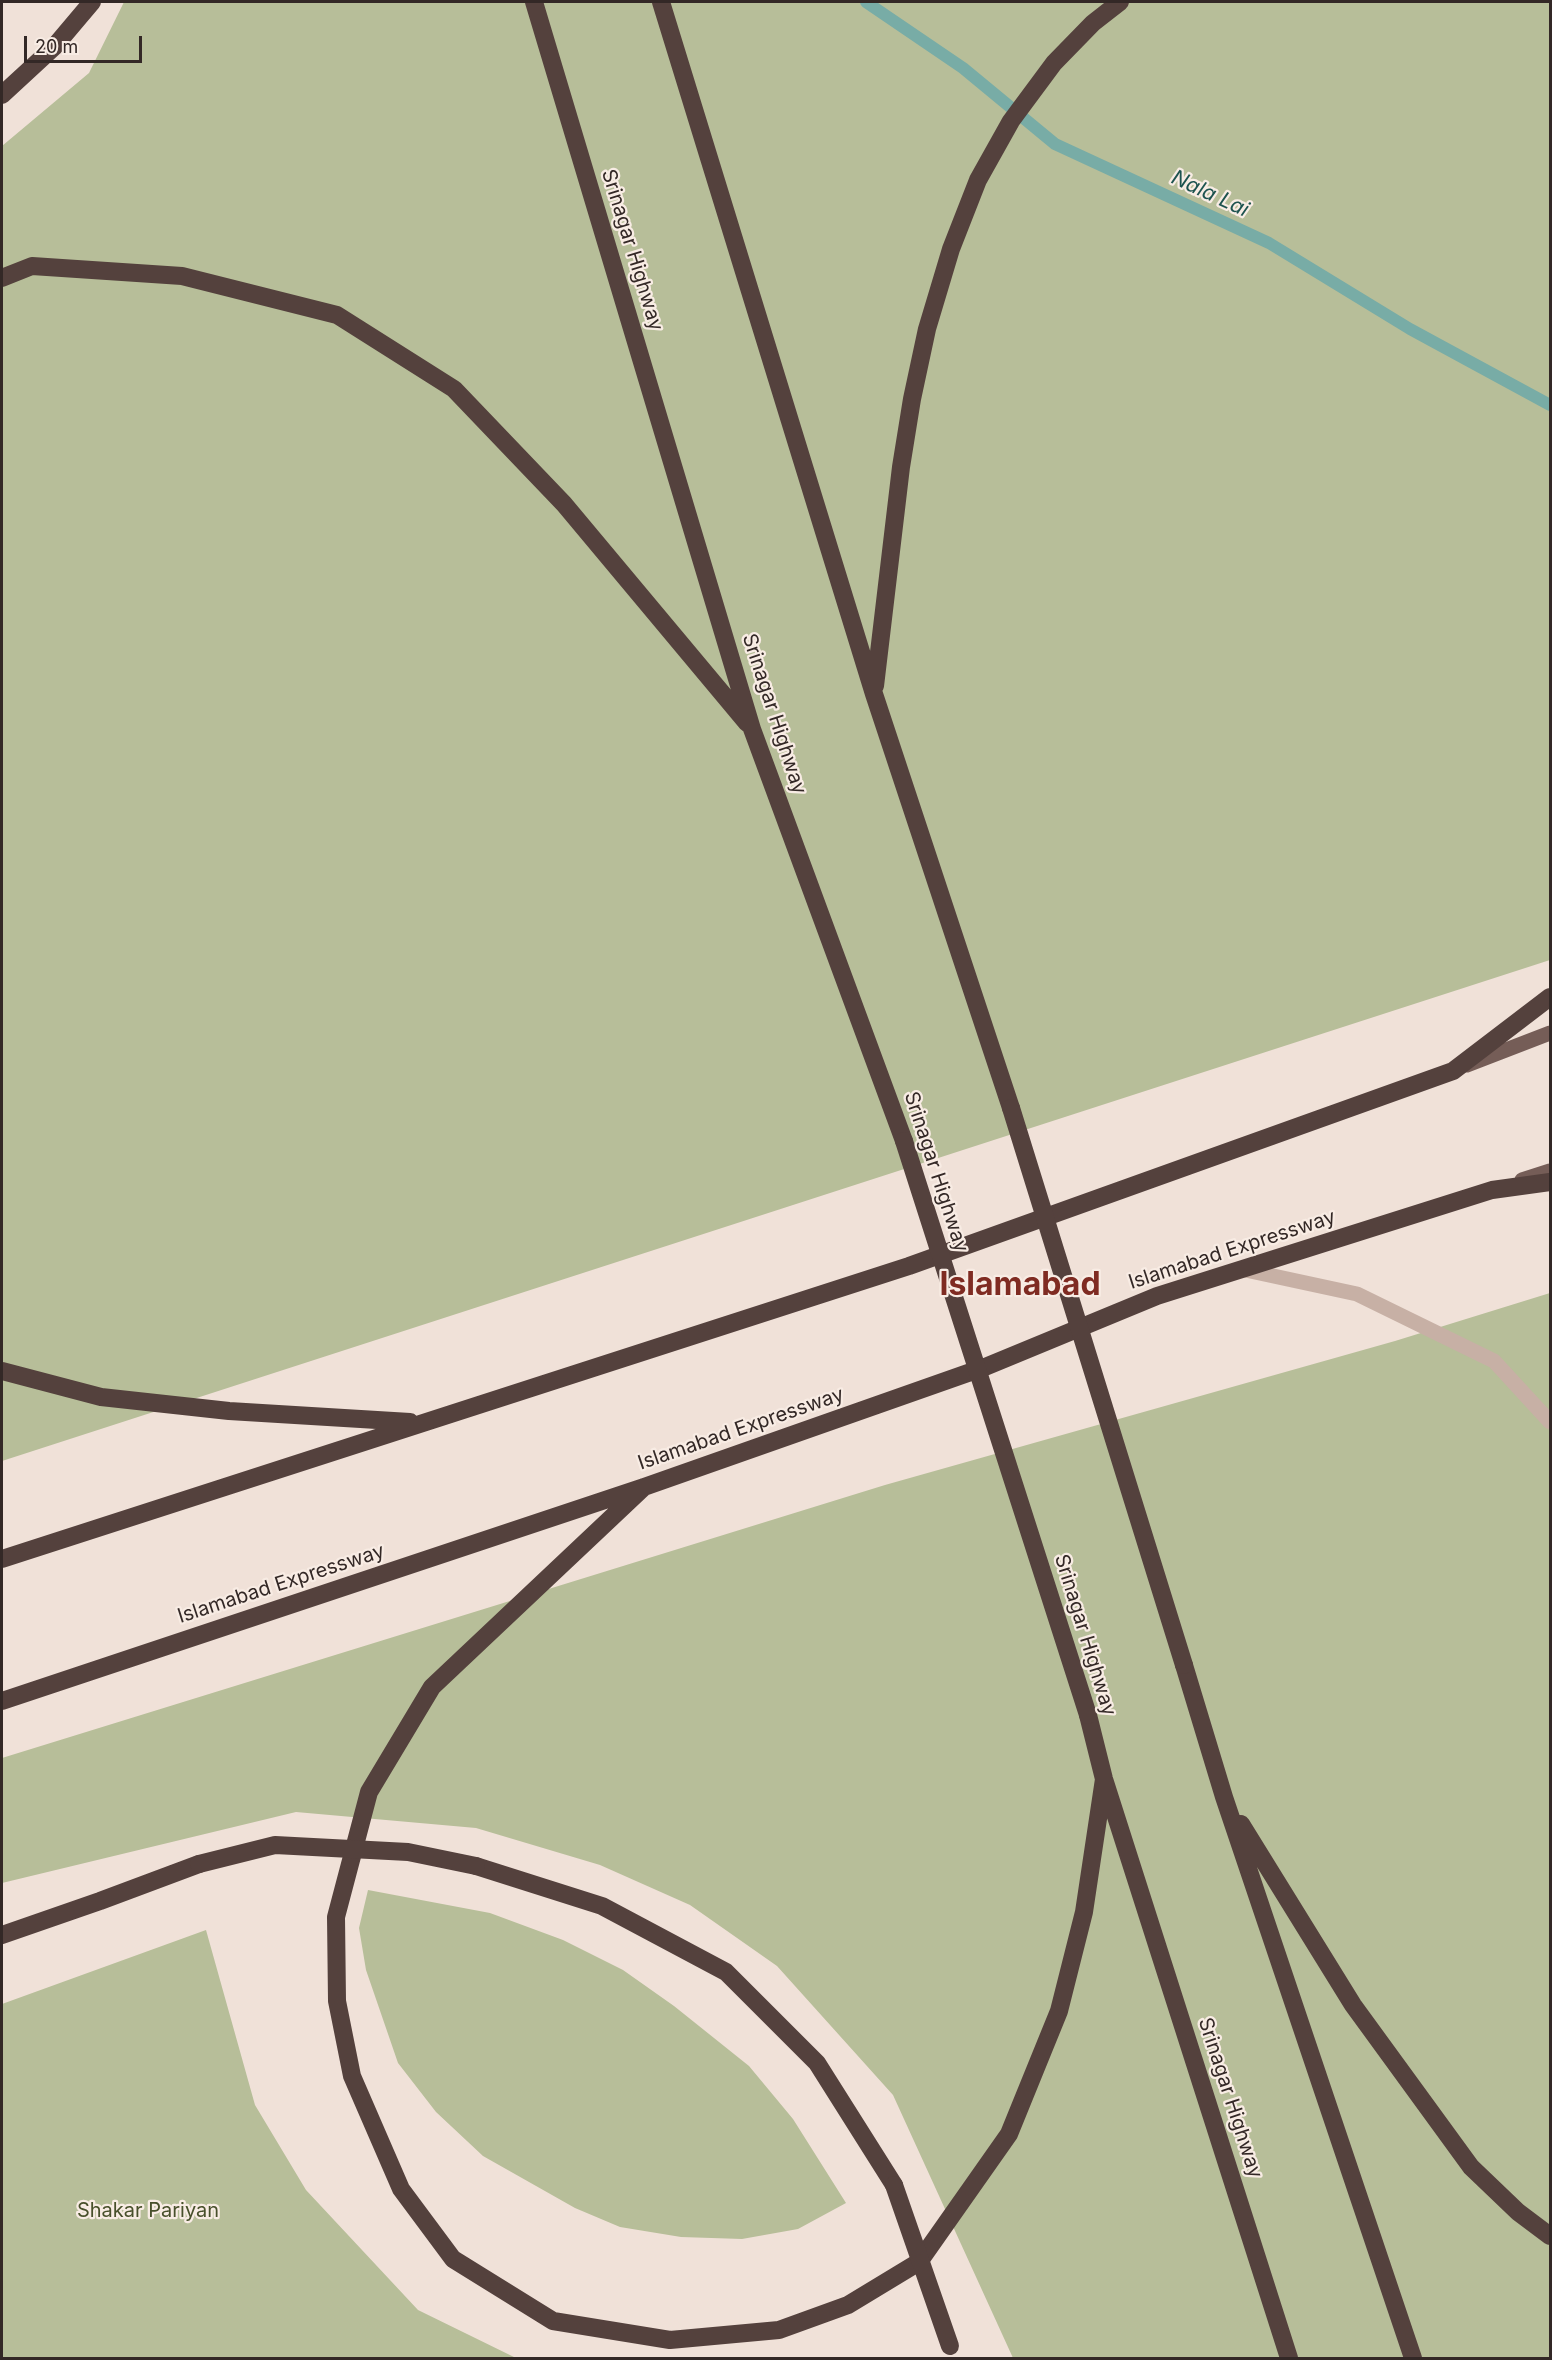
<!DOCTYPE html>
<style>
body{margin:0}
#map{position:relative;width:1552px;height:2360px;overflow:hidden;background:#f0e1d8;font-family:Inter,sans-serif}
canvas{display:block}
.frame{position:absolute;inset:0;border:3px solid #332826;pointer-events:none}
.scale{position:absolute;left:24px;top:36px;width:118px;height:27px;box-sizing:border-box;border:3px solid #332826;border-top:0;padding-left:8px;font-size:18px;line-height:21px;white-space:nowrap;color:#332826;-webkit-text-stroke:4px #f8ece4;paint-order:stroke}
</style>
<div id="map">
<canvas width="1552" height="2360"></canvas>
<div class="frame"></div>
<div class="scale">20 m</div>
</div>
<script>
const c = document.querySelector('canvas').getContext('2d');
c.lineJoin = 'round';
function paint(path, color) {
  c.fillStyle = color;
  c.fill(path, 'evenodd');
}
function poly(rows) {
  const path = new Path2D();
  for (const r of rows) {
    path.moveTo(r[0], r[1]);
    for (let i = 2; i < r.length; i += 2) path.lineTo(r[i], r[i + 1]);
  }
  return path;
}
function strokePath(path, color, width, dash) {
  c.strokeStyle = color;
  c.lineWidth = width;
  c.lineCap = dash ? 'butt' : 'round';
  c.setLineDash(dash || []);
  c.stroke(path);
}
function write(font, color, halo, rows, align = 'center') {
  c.font = font + ' Inter,sans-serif';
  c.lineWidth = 4.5;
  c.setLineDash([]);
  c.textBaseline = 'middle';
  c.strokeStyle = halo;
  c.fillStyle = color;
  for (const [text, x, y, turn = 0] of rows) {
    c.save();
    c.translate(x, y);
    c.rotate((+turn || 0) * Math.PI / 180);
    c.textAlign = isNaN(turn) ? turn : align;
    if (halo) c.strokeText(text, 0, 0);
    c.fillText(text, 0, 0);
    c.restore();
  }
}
paint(poly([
 [124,2,1550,2,1550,960,2,1461,2,146,89,73],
 [1550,1293,1550,2358,1013,2358,893,2095,777,1966,690,1905,600,1865,476,1828,296,1812,2,1883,2,1758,885,1485,1395,1341],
 [368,1890,490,1913,563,1940,623,1970,674,2006,749,2066,793,2119,846,2203,798,2229,742,2239,681,2237,620,2227,575,2208,483,2156,436,2112,398,2063,366,1970,359,1928],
 [206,1930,255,2105,306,2190,418,2310,516,2358,2,2358,2,2004]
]), '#b7be99');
strokePath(poly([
 [866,2,963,68,1055,144,1269,243,1410,329,1550,405]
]), '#78aca6', 12);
strokePath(poly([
 [1241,1269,1357,1294,1494,1361,1550,1422]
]), '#c7b0a5', 15);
strokePath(poly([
 [1467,1065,1550,1033],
 [1522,1180,1550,1171]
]), '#755d57', 15);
strokePath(poly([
 [534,2,752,729,904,1141],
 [661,2,874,694,1011,1108],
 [2,95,54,47,92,2],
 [2,278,32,266,182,276,337,315,454,389,564,504,747,723],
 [875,686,901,467,912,399,927,329,951,249,978,180,1011,121,1054,63,1093,23,1120,2],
 [2,1371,101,1397,229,1411,410,1422],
 [644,1487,432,1687,369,1792,336,1917,337,2001,352,2076,401,2189,453,2259,553,2321,670,2340,779,2330,848,2305,919,2262,1009,2134,1059,2011,1084,1912,1104,1779],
 [2,1559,909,1266,1453,1071,1550,997],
 [1184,1665,1224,1797,1413,2358],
 [2,1701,644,1487,985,1367,1157,1296,1492,1190,1550,1182],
 [1088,1715,1104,1779,1289,2358],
 [1241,1824,1353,2005,1471,2167,1518,2212,1550,2236],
 [476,1866,602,1906,726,1972,817,2063,894,2185],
 [2,1935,100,1901,199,1864]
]), '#54413d', 18);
strokePath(poly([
 [1011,1108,1184,1665],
 [904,1141,1088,1715],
 [199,1864,275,1845,408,1852,476,1866],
 [894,2185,950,2346]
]), '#54413d', 18);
write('20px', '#332826', '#f8ece4', [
 ["Srinagar Highway",632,250,73],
 ["Srinagar Highway",774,714,72],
 ["Srinagar Highway",936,1172,72],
 ["Islamabad Expressway",1232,1250,-18],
 ["Islamabad Expressway",741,1429,-19],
 ["Islamabad Expressway",281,1584,-18],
 ["Srinagar Highway",1085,1635,73],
 ["Srinagar Highway",1230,2098,72]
]);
write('20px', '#48502b', '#f8ece4', [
 ["Shakar Pariyan",148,2211]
]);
write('italic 21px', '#1d534f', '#f8ece4', [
 ["Nala Lai",1210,194,25]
]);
write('bold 32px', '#7f2b22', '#f8ece4', [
 ["Islamabad",1020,1285]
]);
</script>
